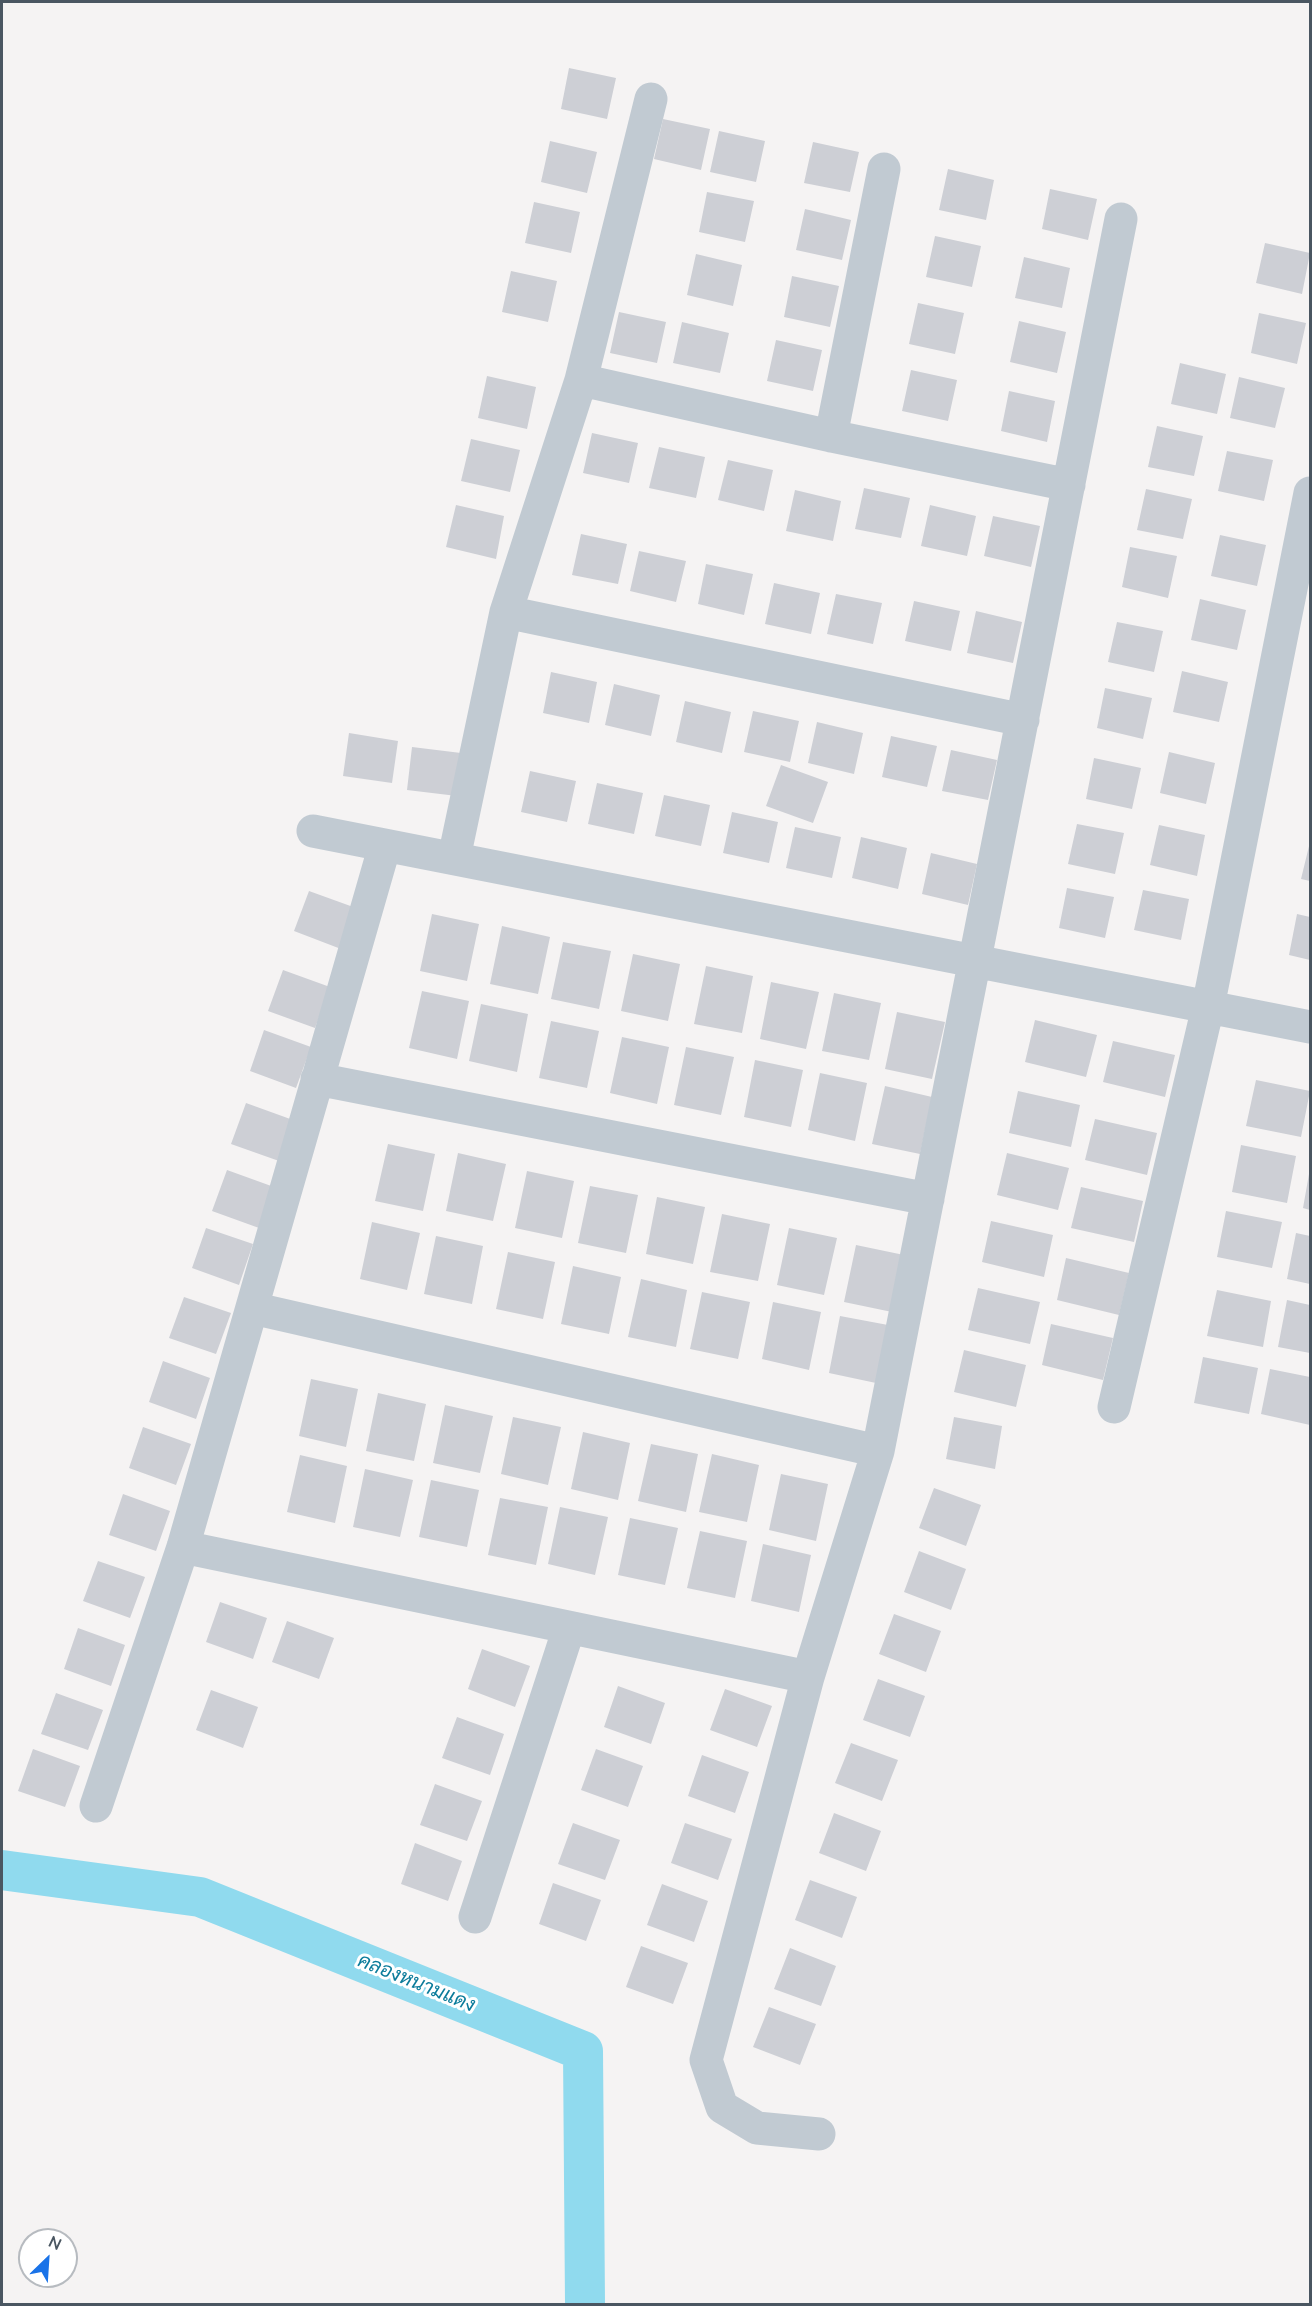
<!DOCTYPE html>
<meta charset="utf-8">
<style>
body{margin:0}
#map{position:relative;width:1312px;height:2306px;overflow:hidden;background:#f5f3f3;font-family:"Nunito Sans",sans-serif}
canvas{display:block}
.frame{position:absolute;inset:0;border:3px solid #4a5661;pointer-events:none}
.north{position:absolute;left:18px;top:2228px;width:60px;height:60px;box-sizing:border-box;background:#fff;border:2px solid #b7bbc0;border-radius:50%;rotate:25deg;font-size:16px;font-weight:700;line-height:24px;text-align:center;color:#4a5661}
.north::after{content:'';display:block;margin:auto;width:21px;height:27px;background:#1a73e8;clip-path:polygon(50% 0,100% 100%,50% 72%,0 100%)}
</style>
<div id="map">
<canvas width="1312" height="2306"></canvas>
<div class="frame"></div>
<div class="north">N</div>
</div>
<script>
const c = document.querySelector('canvas').getContext('2d');
c.lineJoin = 'round';
function poly(rows) {
  const path = new Path2D();
  for (const r of rows) {
    path.moveTo(r[0], r[1]);
    for (let i = 2; i < r.length; i += 2) path.lineTo(r[i], r[i + 1]);
  }
  return path;
}
function strokePath(path, color, width, dash) {
  c.strokeStyle = color;
  c.lineWidth = width;
  c.lineCap = dash ? 'butt' : 'round';
  c.setLineDash(dash || []);
  c.stroke(path);
}
function paint(path, color) {
  c.fillStyle = color;
  c.fill(path, 'evenodd');
}
function write(font, color, halo, rows, align = 'center') {
  c.font = font + ' "Nunito Sans",Sarabun,sans-serif';
  c.lineWidth = 6;
  c.setLineDash([]);
  c.textBaseline = 'middle';
  c.strokeStyle = halo;
  c.fillStyle = color;
  for (const [text, x, y, turn = 0] of rows) {
    c.save();
    c.translate(x, y);
    c.rotate((+turn || 0) * Math.PI / 180);
    c.textAlign = isNaN(turn) ? turn : align;
    if (halo) c.strokeText(text, 0, 0);
    c.fillText(text, 0, 0);
    c.restore();
  }
}
strokePath(poly([
 [2,1870,200,1897,583,2051,585,2304]
]), '#90daee', 40);
paint(poly([
 [569,68,616,78,607,119,561,109],
 [663,119,710,129,701,170,654,159],
 [719,131,765,141,756,182,710,172],
 [550,141,597,152,587,193,541,182],
 [813,142,859,152,850,192,804,183],
 [948,169,994,180,986,220,939,210],
 [1050,189,1097,199,1088,240,1042,229],
 [707,192,754,201,745,242,699,232],
 [534,202,580,212,571,253,525,243],
 [805,209,851,220,842,260,796,250],
 [935,236,981,246,972,287,926,277],
 [1265,243,1310,253,1302,294,1256,283],
 [696,254,742,265,733,306,687,295],
 [1024,257,1070,268,1062,308,1015,298],
 [511,271,557,281,548,322,502,312],
 [792,276,839,286,830,327,784,317],
 [918,303,964,313,955,354,909,344],
 [619,312,666,322,657,363,610,353],
 [1259,313,1306,323,1297,364,1251,353],
 [1019,321,1066,332,1057,373,1010,362],
 [682,322,729,333,720,373,673,363],
 [776,340,822,350,813,391,767,381],
 [1180,363,1226,374,1217,414,1171,404],
 [911,370,957,380,948,421,902,411],
 [487,376,536,387,527,429,478,418],
 [1239,377,1285,388,1275,428,1230,418],
 [1009,391,1055,401,1047,442,1001,431],
 [1157,426,1203,436,1194,476,1148,467],
 [592,433,638,443,629,483,583,473],
 [471,439,520,450,510,492,461,481],
 [659,447,705,457,696,498,649,488],
 [1227,451,1273,460,1264,501,1218,491],
 [728,460,773,470,764,511,718,500],
 [864,488,910,498,901,538,855,529],
 [1146,489,1192,499,1183,539,1137,530],
 [795,490,841,501,833,541,786,531],
 [456,505,504,516,496,559,446,547],
 [930,505,976,516,967,556,921,546],
 [993,516,1040,526,1031,567,984,556],
 [581,534,627,544,618,584,572,575],
 [1220,535,1266,545,1257,586,1211,576],
 [1130,547,1177,556,1168,598,1122,587],
 [639,551,686,561,676,602,630,591],
 [706,564,753,574,744,615,698,604],
 [774,583,820,593,811,634,765,624],
 [836,594,882,603,873,644,827,634],
 [1200,599,1246,610,1237,650,1191,640],
 [914,601,960,611,951,651,905,641],
 [976,611,1022,622,1013,663,967,653],
 [1117,622,1163,631,1154,672,1108,662],
 [1182,671,1228,682,1219,722,1173,712],
 [551,672,597,682,589,723,543,713],
 [614,684,660,695,651,736,605,725],
 [1105,688,1152,698,1143,739,1097,728],
 [685,701,731,712,722,753,676,742],
 [753,711,799,721,790,762,744,752],
 [817,722,863,733,854,774,808,763],
 [349,733,398,741,392,783,343,776],
 [891,736,937,746,927,787,882,777],
 [412,747,461,753,457,796,407,790],
 [951,750,997,760,988,800,942,791],
 [1169,752,1215,763,1206,804,1160,793],
 [1094,758,1141,768,1132,809,1086,799],
 [781,765,828,782,813,823,766,806],
 [530,771,576,781,567,822,521,812],
 [597,783,643,793,634,834,588,824],
 [664,795,710,805,701,846,655,836],
 [732,812,778,822,769,863,723,853],
 [1077,824,1124,833,1115,874,1068,864],
 [1159,825,1205,835,1197,876,1150,865],
 [795,827,841,837,832,878,786,868],
 [861,837,907,848,898,889,852,878],
 [1310,842,1310,881,1301,879],
 [931,853,977,864,968,905,922,894],
 [1067,888,1114,897,1105,938,1059,928],
 [1143,890,1189,899,1181,940,1134,930],
 [309,891,356,908,341,949,294,931],
 [432,914,479,924,467,981,420,971],
 [1297,914,1310,917,1310,960,1289,955],
 [502,926,550,937,538,994,490,984],
 [563,942,611,951,599,1009,551,999],
 [633,954,680,964,668,1021,621,1011],
 [706,966,753,976,742,1033,694,1024],
 [283,970,330,987,315,1028,268,1011],
 [771,982,819,992,806,1049,760,1039],
 [422,991,469,1001,457,1059,409,1048],
 [834,993,881,1003,869,1060,822,1051],
 [481,1004,528,1014,517,1072,469,1061],
 [897,1012,945,1022,932,1079,885,1069],
 [1035,1020,1097,1035,1086,1077,1025,1062],
 [551,1021,599,1031,587,1088,539,1078],
 [264,1030,311,1047,296,1088,250,1071],
 [622,1037,669,1047,657,1104,610,1093],
 [1113,1041,1175,1055,1165,1097,1103,1082],
 [686,1047,734,1057,721,1115,674,1105],
 [755,1060,803,1070,791,1127,744,1117],
 [820,1073,867,1083,855,1141,808,1130],
 [1256,1080,1310,1091,1301,1137,1246,1126],
 [885,1086,932,1097,920,1154,872,1144],
 [1018,1091,1080,1105,1071,1147,1009,1133],
 [246,1103,293,1120,279,1161,231,1144],
 [1095,1119,1157,1133,1147,1175,1085,1160],
 [388,1144,435,1154,423,1211,375,1201],
 [1241,1145,1296,1156,1287,1203,1232,1192],
 [458,1153,506,1164,493,1221,446,1211],
 [1007,1153,1069,1168,1058,1210,997,1195],
 [227,1170,274,1187,259,1228,212,1211],
 [527,1171,574,1181,562,1238,515,1228],
 [1309,1174,1310,1174,1310,1210,1303,1208],
 [590,1186,638,1195,626,1253,578,1243],
 [1081,1187,1143,1201,1134,1242,1071,1228],
 [657,1197,705,1207,693,1264,646,1254],
 [1226,1211,1282,1222,1272,1268,1217,1257],
 [722,1214,770,1224,758,1281,710,1272],
 [991,1221,1053,1235,1044,1277,982,1262],
 [372,1222,420,1233,407,1290,360,1279],
 [206,1228,253,1244,239,1285,192,1268],
 [789,1228,837,1238,824,1295,777,1285],
 [1296,1233,1310,1236,1310,1284,1287,1279],
 [436,1236,483,1246,472,1304,424,1294],
 [856,1245,904,1255,892,1312,844,1302],
 [508,1252,555,1262,543,1319,496,1309],
 [1066,1258,1129,1273,1119,1315,1057,1300],
 [573,1266,621,1277,609,1334,561,1324],
 [641,1279,687,1290,676,1347,628,1337],
 [978,1288,1040,1302,1030,1344,968,1330],
 [1217,1290,1271,1301,1263,1347,1207,1336],
 [702,1292,750,1302,738,1359,690,1349],
 [184,1297,231,1313,216,1354,169,1338],
 [1287,1300,1310,1305,1310,1353,1278,1347],
 [773,1302,821,1312,809,1370,762,1359],
 [840,1316,888,1325,876,1383,829,1373],
 [1051,1324,1113,1338,1103,1380,1042,1365],
 [964,1350,1026,1365,1016,1407,954,1392],
 [1203,1357,1258,1368,1249,1414,1194,1403],
 [163,1361,210,1378,196,1419,149,1402],
 [1270,1369,1310,1377,1310,1425,1261,1414],
 [311,1379,358,1389,346,1447,299,1436],
 [378,1393,426,1404,414,1461,366,1451],
 [445,1405,493,1416,480,1473,433,1463],
 [513,1417,561,1427,548,1485,501,1474],
 [954,1417,1002,1426,995,1469,946,1459],
 [143,1427,191,1444,176,1485,129,1468],
 [583,1432,630,1443,618,1500,571,1489],
 [651,1444,698,1454,686,1512,638,1501],
 [712,1454,759,1465,747,1522,699,1512],
 [300,1455,347,1466,335,1523,287,1512],
 [365,1469,413,1480,400,1537,353,1527],
 [781,1474,828,1484,816,1541,769,1530],
 [431,1480,479,1490,467,1547,419,1537],
 [934,1488,981,1505,966,1546,919,1528],
 [123,1494,170,1511,156,1551,109,1535],
 [500,1498,548,1507,536,1565,488,1555],
 [560,1507,608,1517,595,1575,548,1564],
 [630,1518,678,1528,665,1585,618,1575],
 [700,1531,747,1541,735,1598,687,1588],
 [763,1544,811,1555,799,1612,751,1601],
 [919,1551,966,1569,951,1610,904,1592],
 [98,1561,145,1577,130,1618,83,1601],
 [220,1602,267,1618,253,1659,206,1642],
 [894,1614,941,1631,926,1672,879,1654],
 [287,1621,334,1638,319,1679,272,1662],
 [78,1628,125,1645,111,1686,64,1669],
 [482,1649,530,1666,515,1707,468,1689],
 [878,1679,925,1696,910,1737,863,1720],
 [618,1686,665,1703,651,1744,604,1727],
 [725,1689,772,1706,757,1747,710,1730],
 [211,1690,258,1707,243,1748,196,1730],
 [56,1693,103,1710,88,1750,41,1734],
 [457,1717,504,1734,490,1775,442,1758],
 [851,1743,898,1760,882,1801,835,1783],
 [33,1749,80,1766,65,1807,18,1791],
 [596,1749,643,1766,628,1807,581,1790],
 [702,1755,749,1772,735,1813,688,1796],
 [435,1784,482,1801,467,1841,420,1825],
 [834,1813,881,1831,866,1871,819,1853],
 [573,1823,620,1840,605,1880,558,1864],
 [685,1823,732,1839,718,1880,671,1863],
 [415,1843,462,1861,448,1901,401,1884],
 [810,1880,857,1897,842,1938,795,1920],
 [553,1883,601,1900,586,1941,539,1924],
 [662,1884,708,1901,694,1942,647,1925],
 [641,1946,688,1963,673,2004,626,1987],
 [790,1948,836,1966,821,2006,774,1989],
 [769,2007,816,2024,800,2065,753,2047]
]), '#cdcfd5');
strokePath(poly([
 [581,380,831,436,1069,485],
 [831,436,884,169],
 [506,612,1023,720],
 [313,831,1310,1027],
 [454,858,506,612,581,380,651,99],
 [317,1079,928,1199],
 [252,1308,878,1451],
 [1114,1407,1208,1007,1310,493],
 [183,1547,808,1677],
 [96,1806,183,1547,385,845],
 [475,1917,569,1628],
 [819,2134,757,2128,722,2107,706,2060,808,1677,878,1451,1121,219]
]), '#c1cad2', 33);
write('italic 20px', '#0c7c9b', '#fff', [
 ["คลองหนามแดง",416,1984,22]
]);
</script>
